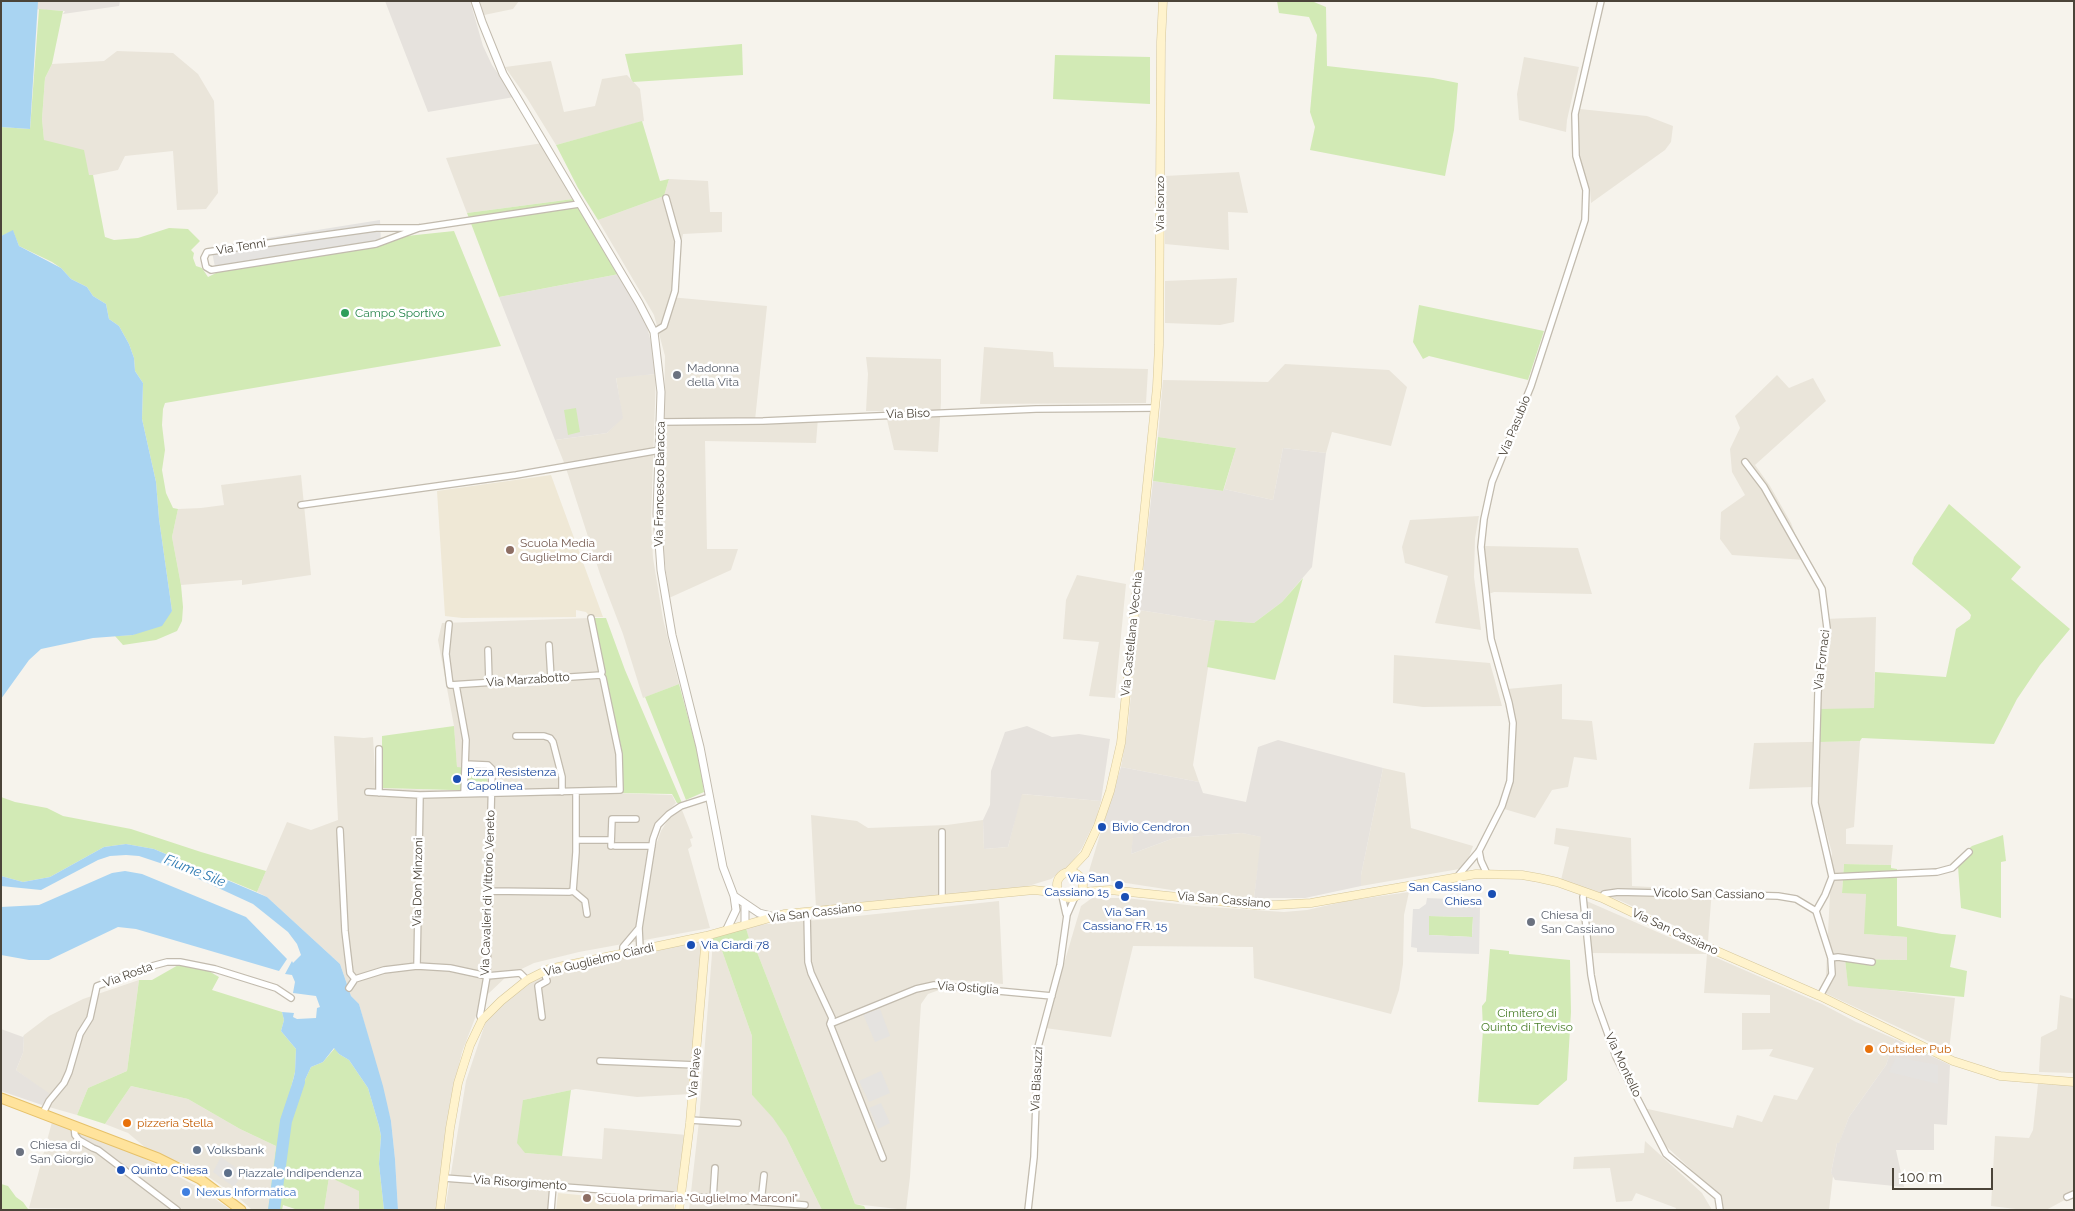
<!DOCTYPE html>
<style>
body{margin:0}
#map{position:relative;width:2075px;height:1211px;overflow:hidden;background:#f6f3ec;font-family:Raleway,sans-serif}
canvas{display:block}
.frame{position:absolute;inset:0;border:2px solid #4b4439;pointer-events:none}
.scale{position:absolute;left:1892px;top:1168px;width:101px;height:22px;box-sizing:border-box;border:2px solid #4b4439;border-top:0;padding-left:6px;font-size:15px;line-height:18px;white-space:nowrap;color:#4b4439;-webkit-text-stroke:4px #fff;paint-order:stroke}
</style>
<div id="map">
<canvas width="2075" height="1211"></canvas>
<div class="frame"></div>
<div class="scale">100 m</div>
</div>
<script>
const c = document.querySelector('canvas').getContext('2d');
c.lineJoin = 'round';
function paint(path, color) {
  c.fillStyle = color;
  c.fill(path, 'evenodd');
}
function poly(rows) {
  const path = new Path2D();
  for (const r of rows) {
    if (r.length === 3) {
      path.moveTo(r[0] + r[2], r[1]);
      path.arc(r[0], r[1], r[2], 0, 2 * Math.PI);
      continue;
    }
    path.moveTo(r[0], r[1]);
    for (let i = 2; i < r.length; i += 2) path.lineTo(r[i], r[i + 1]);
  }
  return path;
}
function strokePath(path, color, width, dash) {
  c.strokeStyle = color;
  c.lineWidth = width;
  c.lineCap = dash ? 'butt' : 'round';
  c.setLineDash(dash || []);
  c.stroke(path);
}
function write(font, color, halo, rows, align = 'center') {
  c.font = font + ' Raleway,sans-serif';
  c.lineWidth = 5;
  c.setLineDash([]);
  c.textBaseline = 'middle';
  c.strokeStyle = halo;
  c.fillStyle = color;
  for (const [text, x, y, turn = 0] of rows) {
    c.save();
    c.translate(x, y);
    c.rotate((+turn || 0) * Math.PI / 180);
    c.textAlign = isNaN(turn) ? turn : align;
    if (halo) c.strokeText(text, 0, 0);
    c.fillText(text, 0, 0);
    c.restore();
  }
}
paint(poly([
 [480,1,519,1,513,9,484,15],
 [117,51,173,53,198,74,214,101,218,193,206,209,177,210,173,151,125,156,118,170,89,176,44,140,42,119,45,78,52,64,104,61],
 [1524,57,1579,67,1567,120,1566,132,1519,120,1517,94],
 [551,61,564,112,595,106,602,79,627,75,640,89,644,121,556,145,527,98,505,67],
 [1580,109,1647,116,1673,126,1671,142,1665,150,1591,203,1590,190,1580,159,1576,139,1577,122],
 [543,143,573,199,467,213,446,158],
 [1239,172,1248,213,1228,212,1229,250,1165,244,1165,176],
 [669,179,708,181,710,212,722,212,722,232,683,234,670,297,767,306,755,420,818,418,816,443,705,441,707,549,738,549,731,570,669,598,662,538,665,356,654,315,598,220,664,196],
 [1237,278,1234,322,1220,325,1165,323,1165,281],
 [984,347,1053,352,1054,367,1148,369,1146,403,980,404],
 [866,357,941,359,941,402,938,452,894,450,885,411,866,411,868,374],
 [1285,364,1389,370,1407,387,1391,446,1332,432,1326,453,1283,448,1273,500,1224,489,1236,448,1158,437,1163,380,1268,382],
 [656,374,651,521,653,558,663,619,679,684,643,698,623,634,600,574,565,465,555,440,607,433,622,417,616,377],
 [1777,375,1789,388,1813,378,1826,401,1755,465,1770,486,1791,523,1805,560,1732,555,1720,539,1721,512,1745,495,1732,472,1730,449,1740,428,1735,416],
 [301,475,311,575,242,585,242,580,181,585,172,537,178,509,201,508,224,505,221,485],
 [1479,516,1475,538,1474,577,1481,630,1435,623,1448,576,1405,563,1402,547,1410,520],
 [1485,546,1578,548,1592,594,1494,592,1486,595,1484,576],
 [1077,575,1126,584,1115,698,1089,696,1099,642,1063,639,1066,600],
 [1139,610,1215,622,1193,765,1199,782,1121,767,1128,726],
 [1876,617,1874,709,1818,709,1824,666,1824,619],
 [591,618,593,625,599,671,617,754,615,793,672,795,676,803,658,821,650,837,642,884,661,831,671,815,682,810,693,838,690,839,692,846,688,849,710,928,579,952,534,963,507,976,488,994,477,1013,462,1052,450,1104,439,1198,436,1210,398,1210,395,1159,391,1121,359,1004,351,996,340,964,267,897,257,892,287,822,311,830,338,820,334,736,364,738,373,737,376,788,464,791,457,768,454,726,438,640,442,623],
 [1394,655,1490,663,1502,706,1423,707,1393,703],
 [1562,684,1562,719,1592,721,1597,760,1574,757,1568,787,1552,790,1535,818,1504,809,1514,769,1515,732,1512,704,1507,689],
 [1860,741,1854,827,1846,829,1846,844,1893,845,1891,865,1844,864,1842,892,1866,893,1865,934,1907,937,1907,960,1845,959,1848,985,1955,998,1949,1051,1825,993,1832,853,1814,787,1749,789,1754,743],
 [1383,768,1405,773,1411,828,1473,846,1465,868,1361,886,1361,875],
 [1021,794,1101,801,1096,819,1082,848,1070,866,1051,879,1025,887,816,908,811,815,857,821,868,828,947,825,983,820,984,849,1008,847],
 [1102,828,1135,829,1131,854,1174,838,1242,833,1262,837,1254,898,1197,894,1094,878,1089,871],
 [1556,828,1631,838,1632,886,1687,889,1712,889,1708,941,1621,901,1561,880,1569,847,1554,844],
 [1409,892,1404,915,1403,964,1399,990,1391,1014,1254,978,1253,947,1133,946,1111,1037,1045,1028,1081,906,1092,898,1126,898,1196,906,1284,912,1307,910,1347,901],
 [1582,899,1822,1004,1856,1022,1895,1039,1886,1065,1849,1117,1839,1144,1837,1143,1831,1173,1833,1176,1829,1210,1722,1210,1709,1186,1654,1135,1648,1127,1639,1107,1733,1128,1737,1115,1762,1122,1774,1095,1797,1100,1814,1068,1769,1056,1773,1049,1742,1050,1742,1013,1770,1013,1770,995,1704,993,1707,954,1590,953,1590,928,1587,909],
 [999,901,1003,984,938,979,939,990,928,994,921,1004,910,1177,906,1210,855,1204,757,952,753,953,746,928,756,925,829,919],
 [702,941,691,1094,637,1097,576,1089,523,1100,525,1153,602,1159,604,1128,687,1135,679,1196,552,1183,549,1210,445,1210,466,1081,487,1018,498,1002,538,974],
 [713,941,720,945,752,1036,752,1095,774,1118,786,1137,822,1210,689,1210,699,1121],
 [139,980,127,1071,88,1088,77,1115,42,1105,49,1095,16,1070,23,1053,24,1035,49,1016,83,999],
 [2060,995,2074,999,2074,1073,2039,1072,2041,1037,2057,1029],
 [2038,1084,2074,1085,2074,1195,2046,1210,2024,1210,1991,1206,1995,1136,2029,1138,2033,1130],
 [131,1086,188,1099,240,1129,276,1146,268,1210,252,1210,239,1198,206,1175,185,1163,158,1158,128,1133,105,1124],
 [52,1122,121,1146,198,1187,231,1210,29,1208],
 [1645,1141,1702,1193,1712,1210,1675,1210,1676,1208,1636,1193,1632,1201,1616,1202,1610,1168,1573,1169,1574,1157,1644,1153],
 [329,1177,360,1191,359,1210,324,1210]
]), '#eae5da');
paint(poly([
 [30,1,120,1,119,6,63,14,65,11,29,9],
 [385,1,470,1,483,46,492,65,514,97,428,112],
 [619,274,645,319,655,358,656,374,616,378,623,418,607,433,555,440,499,297],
 [1283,448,1326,453,1312,567,1282,602,1254,623,1216,620,1215,622,1139,610,1153,481,1223,491,1224,489,1273,500],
 [1027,726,1052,737,1079,734,1110,739,1101,801,1022,794,1008,847,984,849,983,820,990,805,991,771,1005,732],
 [1278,740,1383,768,1361,875,1361,886,1305,898,1254,898,1261,837,1242,833,1174,838,1131,854,1134,829,1102,828,1121,767,1199,782,1203,793,1246,802,1258,747],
 [1,1029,23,1037,24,1035,23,1053,16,1070,50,1094,42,1105,1,1091],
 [1895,1039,1950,1065,1947,1125,1934,1124,1934,1150,1896,1150,1904,1187,1835,1180,1831,1173,1837,1143,1839,1143,1849,1117,1886,1065]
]), '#e6e2dd');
paint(poly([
 [551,475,603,617,590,617,586,612,576,610,576,617,462,618,445,616,437,491],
 [558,1193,674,1204,674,1210,556,1210]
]), '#efe8d6');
paint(poly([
 [1277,1,1314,2,1326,7,1327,66,1433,78,1458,83,1454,130,1445,176,1310,150,1315,127,1310,112,1317,35,1309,17,1279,13],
 [39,9,63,11,52,64,45,78,42,119,44,140,84,150,89,175,93,175,105,237,114,240,138,238,169,228,188,229,200,241,191,250,194,253,193,258,196,266,202,268,208,277,218,272,381,243,397,237,454,231,501,346,165,403,163,409,162,425,165,450,162,470,166,493,173,508,178,509,172,537,181,585,183,607,182,621,177,631,156,640,123,645,115,636,133,635,172,611,159,519,156,482,142,419,143,383,135,371,134,358,129,344,119,326,109,319,106,304,93,296,87,287,71,279,61,268,52,262,19,246,13,231,1,236,1,127,30,129],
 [742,44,743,75,633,82,631,79,625,54],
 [1055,55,1150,57,1150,104,1053,99],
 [642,121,660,181,669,179,664,196,598,220,578,188,556,145],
 [573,199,619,274,499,297,467,213],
 [1419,305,1544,331,1528,380,1429,356,1423,359,1413,342],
 [576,408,580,432,568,435,564,410],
 [1158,437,1236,448,1223,491,1153,481],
 [1949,504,2021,567,2011,579,2070,629,2040,665,2017,699,1994,744,1862,738,1860,741,1819,742,1820,709,1874,708,1875,672,1946,677,1956,629,1970,619,1971,615,1968,611,1912,564,1914,557],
 [1303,578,1275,680,1207,667,1215,620,1254,623,1282,602],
 [592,618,606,618,625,670,682,803,677,803,672,794,621,793,622,751],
 [679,684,699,758,704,792,686,800,645,697],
 [454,726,457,767,487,770,487,791,382,788,382,736],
 [1,797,15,802,47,808,63,816,131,829,201,852,266,871,257,892,154,849,126,844,104,847,50,877,23,882,1,876],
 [2003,835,2006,861,2001,862,2001,918,1961,908,1958,866,1950,865,1972,846],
 [1844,864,1891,865,1891,868,1897,869,1897,926,1942,934,1956,935,1950,967,1967,971,1964,997,1848,986,1845,959,1907,960,1907,937,1864,934,1866,894,1842,893],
 [1429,916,1473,917,1472,937,1429,935],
 [746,928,753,952,757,952,855,1204,864,1206,866,1210,822,1210,786,1137,773,1118,752,1095,752,1036,720,945,713,941,713,938],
 [1490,949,1509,951,1509,954,1570,960,1571,1012,1567,1080,1538,1105,1478,1102,1483,1030,1482,1006,1486,1001],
 [180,964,207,970,219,977,212,990,282,1012,284,1020,281,1031,296,1049,295,1072,291,1088,297,1097,311,1067,323,1062,335,1048,339,1054,349,1060,368,1088,379,1126,381,1136,379,1164,384,1210,359,1210,359,1191,329,1177,324,1210,298,1210,283,1205,282,1210,268,1210,276,1146,240,1129,188,1099,131,1086,105,1124,77,1115,88,1088,127,1071,139,980,152,980],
 [571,1090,562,1156,525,1153,517,1143,523,1100],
 [1,1184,8,1186,16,1197,23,1202,28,1209,32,1210,1,1210]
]), '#d2eab5');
paint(poly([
 [380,220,381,243,215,267,211,247],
 [1427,898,1473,900,1473,906,1480,907,1479,954,1417,952,1417,948,1411,947,1413,909,1419,909,1426,904],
 [1429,916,1473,917,1472,937,1429,935],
 [880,1009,890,1036,875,1042,863,1014],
 [1896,1057,1938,1065,1938,1084,1889,1072],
 [881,1071,890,1093,869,1102,859,1081],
 [881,1103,890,1123,878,1129,869,1108],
 [221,1157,243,1173,234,1187,213,1172]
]), '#e5e3e0');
paint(poly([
 [1,1,38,1,30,129,1,127],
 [13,230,19,246,61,268,71,279,87,287,93,296,106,304,109,319,119,326,129,344,134,358,135,371,143,383,142,419,156,482,159,519,172,611,162,626,133,635,93,638,41,649,29,660,1,699,1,236],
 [126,844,154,849,267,897,340,964,351,996,359,1004,383,1086,391,1121,395,1159,398,1210,384,1210,379,1164,381,1136,379,1126,368,1088,349,1060,339,1054,334,1048,323,1062,311,1067,297,1097,293,1097,291,1089,295,1072,296,1049,281,1031,284,1020,282,1012,294,1013,293,1017,297,1019,316,1018,317,1008,320,1007,316,996,293,993,295,982,292,975,285,974,292,961,293,963,301,955,297,944,288,932,253,904,175,868,139,856,126,855,110,856,98,860,41,890,1,886,1,876,23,882,50,877,104,847],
 [125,871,142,874,246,917,287,959,279,971,136,929,118,927,49,960,29,960,1,955,1,907,39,905,112,873]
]), '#a9d4f2');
strokePath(poly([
 [274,1210,286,1121,299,1082]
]), '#a9d4f2', 12);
const minor = poly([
 [419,228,376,244,211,270,206,267,204,258,207,252,297,239,376,228,419,228,579,204],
 [654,332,664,326,675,291,678,241,666,198],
 [661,422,763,421,1036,409,1155,408],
 [1745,462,1764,487,1822,589,1827,628,1818,692,1815,803,1832,877],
 [301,505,516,475,660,450],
 [449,624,446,654,450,685,601,675],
 [549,645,551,678],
 [488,650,489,682],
 [456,685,466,740,464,794],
 [516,736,544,736,550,738,553,742,562,777,562,792],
 [465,764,488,765,492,769,487,976,480,1016,482,1020],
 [368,792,420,795],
 [379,793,379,749],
 [340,830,345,931,350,973,355,979],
 [576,840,611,840],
 [611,846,612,819,636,819],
 [615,846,652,846],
 [1479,851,1481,861,1487,874],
 [1457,877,1479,851,1502,806,1510,781,1513,723,1509,703,1491,639,1481,547,1484,519,1492,482,1531,386,1585,220,1586,190,1576,156,1575,114,1601,1],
 [488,891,569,892,573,891,576,852,576,792],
 [573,891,585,901,587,914],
 [1585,892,1583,897,1591,975,1596,1001,1616,1057,1666,1154,1718,1197,1720,1210],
 [1062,896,1066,914],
 [1602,898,1604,894,1618,892,1778,896,1796,899,1816,911],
 [942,899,942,832],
 [807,912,808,962,811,973,832,1018,830,1024,883,1158],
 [640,949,639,928,653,839,658,825,669,814,681,806,709,797],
 [623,953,623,947,639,928],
 [1831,958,1838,957,1872,962],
 [417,966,420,795,620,790,619,754,603,678,601,675,602,672,591,618],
 [349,988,355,979,384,970,417,966,450,968,487,976,520,973,527,980],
 [1820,996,1832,974,1831,958,1816,911,1825,895,1832,877,1937,872,1952,868,1969,852],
 [542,1017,538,986,547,981,544,972],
 [830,1024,916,989,934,985,1052,996],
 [600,1061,696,1065],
 [43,1113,49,1101,64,1083,69,1072,80,1034,90,1018,97,986,152,966,167,962,180,962,215,969,276,988,291,998],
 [690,1120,738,1123],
 [74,1125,75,1135,79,1140,93,1148,98,1150,177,1210],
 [444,1178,805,1205],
 [2067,1197,2074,1194],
 [713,1199,715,1168],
 [761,1202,764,1175],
 [551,1210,553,1186],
 [1028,1210,1034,1157,1038,1047,1060,965,1067,915,1075,897]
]);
const tertiary = poly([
 [475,1,482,22,503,74,639,303,654,332,661,392,657,514,661,570,672,635,700,747,723,867,734,896,736,910,727,929],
 [734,896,759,913,771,916],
 [745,924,745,904]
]);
const secondary = poly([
 [1068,872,1085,854,1098,826,1110,791,1121,743,1157,387,1159,345,1161,42,1163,1],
 [1070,885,13],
 [1081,892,1110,890,1255,905,1276,905,1311,903,1476,874,1522,875,1539,878,1557,882,1602,898,1675,933,1820,996,1953,1061,2000,1076,2074,1082],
 [440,1210,450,1128,458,1083,470,1045,482,1020,501,1001,527,980,549,969,706,936,784,914,1034,890,1060,893],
 [679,1210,690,1123,706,936]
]);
const primary = poly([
 [1,1098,158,1158,200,1179,241,1210]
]);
strokePath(minor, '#c2bbae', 8);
strokePath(tertiary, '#c2bbae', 9);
strokePath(secondary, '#d6c79b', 9);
strokePath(primary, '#e6c16a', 11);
strokePath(minor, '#fff', 5.5);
strokePath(tertiary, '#fff', 7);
strokePath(secondary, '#fff3cd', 8);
strokePath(primary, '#ffe39c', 9);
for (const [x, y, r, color] of [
 [345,313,5,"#2e9e5b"],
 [677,375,5,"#6b7280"],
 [510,550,5,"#8d6e63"],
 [457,779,5,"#1a4fb4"],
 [1102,827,5,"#1a4fb4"],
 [1119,885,5,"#1a4fb4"],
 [1492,894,5,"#1a4fb4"],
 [1125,897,5,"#1a4fb4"],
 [1531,922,5,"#6b7280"],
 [691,945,5,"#1a4fb4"],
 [1869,1049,5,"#e8710a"],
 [127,1123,5,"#e8710a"],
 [197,1150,5,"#5c6f8a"],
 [20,1152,5,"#6b7280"],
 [121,1170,5,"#1a4fb4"],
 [228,1173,5,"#5c6f8a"],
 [186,1192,5,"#3f7fe0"],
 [587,1198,5,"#8d6e63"]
]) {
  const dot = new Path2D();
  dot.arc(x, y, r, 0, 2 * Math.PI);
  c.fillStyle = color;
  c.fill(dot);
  strokePath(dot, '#fff', 2);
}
write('12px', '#4b4439', '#fff', [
 ["Via Isonzo",1160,204,-90],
 ["Via Tenni",241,247,-9],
 ["Via Biso",908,414,-2],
 ["Via Pasubio",1515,426,-68],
 ["Via Francesco Baracca",660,484,-89],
 ["Via Castellana Vecchia",1132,634,-84],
 ["Via Fornaci",1822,660,-83],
 ["Via Marzabotto",528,680,-4],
 ["Via Don Minzoni",418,882,-89],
 ["Via Cavalieri di Vittorio Veneto",488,893,-88],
 ["Vicolo San Cassiano",1709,894,1],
 ["Via San Cassiano",1224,900,5],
 ["Via San Cassiano",815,913,-7],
 ["Via San Cassiano",1675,932,25],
 ["Via Guglielmo Ciardi",599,960,-13],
 ["Via Rosta",128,975,-20],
 ["Via Ostiglia",968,988,4],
 ["Via Montello",1623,1065,65],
 ["Via Piave",695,1073,-85],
 ["Via Biasuzzi",1037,1079,-87],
 ["Via Risorgimento",520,1183,4]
]);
write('12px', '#27864d', '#fff', [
 ["Campo Sportivo",355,313]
], 'left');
write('12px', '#5b616d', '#fff', [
 ["Madonna",687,368],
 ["della Vita",687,382],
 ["Chiesa di",1541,915],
 ["San Cassiano",1541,929],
 ["Chiesa di",30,1145],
 ["San Giorgio",30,1159]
], 'left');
write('12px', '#785e54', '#fff', [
 ["Scuola Media",520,543],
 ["Guglielmo Ciardi",520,557],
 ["Scuola primaria \"Guglielmo Marconi\"",597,1198]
], 'left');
write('12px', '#164399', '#fff', [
 ["P.zza Resistenza",467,772],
 ["Capolinea",467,786],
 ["Bivio Cendron",1112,827],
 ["Via San",1109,878,"right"],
 ["Cassiano 15",1109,892,"right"],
 ["San Cassiano",1482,887,"right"],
 ["Chiesa",1482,901,"right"],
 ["Via San",1125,912,"center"],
 ["Cassiano FR. 15",1125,926,"center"],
 ["Via Ciardi 78",701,945],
 ["Quinto Chiesa",131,1170]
], 'left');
write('12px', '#4a7f2a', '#fff', [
 ["Cimitero di",1527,1013],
 ["Quinto di Treviso",1527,1027]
]);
write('12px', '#c56008', '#fff', [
 ["Outsider Pub",1879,1049],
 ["pizzeria Stella",137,1123]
], 'left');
write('12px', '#4e5e75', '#fff', [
 ["Volksbank",207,1150],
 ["Piazzale Indipendenza",238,1173]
], 'left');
write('12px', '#366cbe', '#fff', [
 ["Nexus Informatica",196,1192]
], 'left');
write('italic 14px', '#2e7ab2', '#fff', [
 ["Fiume Sile",195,871,22]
]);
</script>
